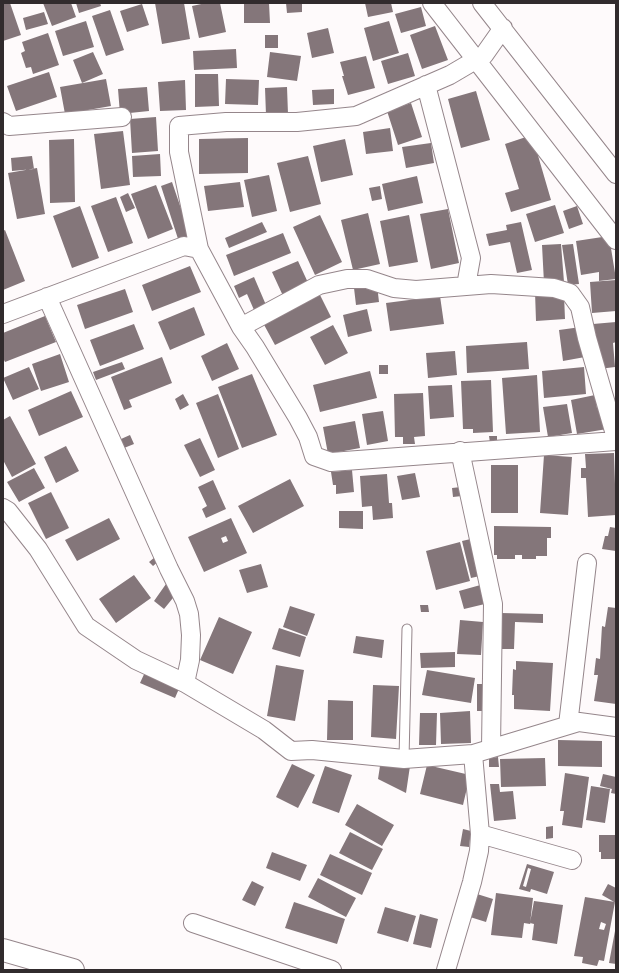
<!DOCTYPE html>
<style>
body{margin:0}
#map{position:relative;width:619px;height:973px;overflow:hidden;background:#fefafb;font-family:"Exo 2",sans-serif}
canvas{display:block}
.frame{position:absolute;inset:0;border:4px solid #312b2d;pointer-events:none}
</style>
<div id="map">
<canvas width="619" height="973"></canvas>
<div class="frame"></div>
</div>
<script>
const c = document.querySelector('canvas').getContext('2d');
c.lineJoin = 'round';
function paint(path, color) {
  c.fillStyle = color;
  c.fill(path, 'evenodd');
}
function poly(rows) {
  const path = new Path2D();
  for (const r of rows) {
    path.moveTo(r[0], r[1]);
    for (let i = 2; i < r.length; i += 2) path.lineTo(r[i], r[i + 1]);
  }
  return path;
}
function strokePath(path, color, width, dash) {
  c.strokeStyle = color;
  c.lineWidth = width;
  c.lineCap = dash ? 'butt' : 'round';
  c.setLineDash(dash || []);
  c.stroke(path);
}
paint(poly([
 [3,3,10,3,21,35,3,41],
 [43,3,71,3,76,17,52,26],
 [76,3,100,3,101,6,79,13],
 [155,3,184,3,190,39,162,44],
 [206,3,220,3,226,32,199,38,192,6],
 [244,3,269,3,270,23,244,23],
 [286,3,302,3,302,12,287,13],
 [365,3,391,3,393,12,368,17],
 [142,4,149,25,127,32,120,11],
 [421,7,426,26,401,33,395,14],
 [110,10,124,50,106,56,92,16],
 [44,12,48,24,26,30,23,18],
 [86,21,94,47,63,56,55,31],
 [389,21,399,53,373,61,364,28],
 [435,26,448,60,422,69,410,35],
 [328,28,334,53,312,58,307,33],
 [48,33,59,65,33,74,31,67,26,68,21,53,25,51,22,42],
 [265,35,278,35,278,48,265,48],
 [236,49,237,68,194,70,193,51],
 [93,52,103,74,82,83,73,60],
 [270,52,301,56,297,81,267,77],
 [408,53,415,76,388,84,381,61],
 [366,56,375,88,348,95,342,76,344,76,340,62],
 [49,72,57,97,16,111,7,86],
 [195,74,218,74,219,106,195,107],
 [106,79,111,106,65,114,60,87],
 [226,79,259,80,258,105,225,104],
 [185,80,186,110,160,111,158,82],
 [147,87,149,111,120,114,118,89],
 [287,87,288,114,266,115,265,88],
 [334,89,334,104,313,105,312,90],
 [476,91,490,140,461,148,448,99],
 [411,103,422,137,398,145,387,111],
 [156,117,158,151,132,153,130,119],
 [390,128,393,151,366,154,363,132],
 [123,131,130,185,101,189,94,134],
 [532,135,551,200,511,212,505,193,519,189,505,144],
 [248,138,248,173,199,174,199,139],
 [74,139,75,202,50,203,49,140],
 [345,139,353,175,321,182,313,146],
 [431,143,434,163,406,168,402,147],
 [160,154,161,176,133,177,132,156],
 [32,156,34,169,12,171,11,158],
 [308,156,321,204,290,212,277,163],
 [37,168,45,214,17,219,8,173],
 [269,175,277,211,252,217,244,180],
 [417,176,423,203,388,211,382,184],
 [172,182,191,238,179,242,161,186],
 [240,182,244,207,208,211,204,186],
 [156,185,173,229,148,239,131,194],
 [380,186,382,199,372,201,369,188],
 [128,193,135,208,126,212,120,197],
 [116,197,133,243,108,252,91,206],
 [555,205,564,233,535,242,526,214],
 [80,206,99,258,72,268,53,216],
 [577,206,583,224,569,229,563,211],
 [448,209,459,263,431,269,420,214],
 [368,213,380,264,353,270,341,220],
 [320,215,342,262,315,275,293,227],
 [409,215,418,262,389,267,380,221],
 [262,222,267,232,229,248,225,238],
 [521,222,532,270,517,273,510,242,489,246,486,234,507,230,506,225],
 [5,230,25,281,3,290,3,231],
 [283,233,291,253,234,276,226,255],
 [609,236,616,279,599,281,599,272,581,275,576,241],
 [561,244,564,282,544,283,542,245],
 [573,244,579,284,568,285,562,245],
 [298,261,310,287,284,298,272,272],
 [190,266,201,292,152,311,142,285],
 [254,277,266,305,254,310,247,294,239,298,234,286],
 [616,280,616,311,592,313,590,282],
 [377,285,379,302,356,305,354,288],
 [125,289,133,312,85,329,77,305],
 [535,292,564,295,565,319,536,321],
 [319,293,331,317,275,345,262,321],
 [440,296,444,324,390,331,386,303],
 [194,307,205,335,170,350,158,322],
 [367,309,372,331,348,337,343,315],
 [45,316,56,342,5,362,3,358,3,333],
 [616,322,616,342,613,343,615,367,599,369,593,324],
 [134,324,144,349,100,366,90,340],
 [333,325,348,353,325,365,310,337],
 [581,327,585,357,563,361,559,330],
 [527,342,529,369,467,373,466,346],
 [227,343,239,369,212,381,201,356],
 [455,351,457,375,428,378,426,353],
 [60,354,69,382,41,391,32,364],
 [162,357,172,383,129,400,132,407,124,410,111,377],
 [122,362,125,369,96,380,93,372],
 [379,365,388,365,388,374,379,374],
 [29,367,39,389,13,400,3,378],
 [584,367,586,394,544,398,542,371],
 [370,371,377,398,320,412,313,385],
 [252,374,277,435,242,448,218,387],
 [537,375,540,432,506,434,502,378],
 [491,380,493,432,473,433,473,429,463,429,461,381],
 [452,385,454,417,430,419,428,386],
 [71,391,83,417,39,436,28,410],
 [423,393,425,436,414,437,415,444,403,444,403,437,395,437,394,394],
 [183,394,189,405,180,410,175,399],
 [218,394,239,449,218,458,196,403],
 [595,395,597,408,603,407,607,429,577,434,571,400],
 [567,404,572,433,548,437,543,407],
 [383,411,388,441,367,445,362,414],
 [10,416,36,464,12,477,3,460,3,420],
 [355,421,360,448,328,454,323,427],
 [130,435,134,444,124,448,121,439],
 [489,436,497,436,497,443,490,443],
 [200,438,215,470,200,477,184,445],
 [66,446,79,471,56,483,44,457],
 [614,453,616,515,588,517,586,478,581,478,581,468,586,468,585,454],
 [544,455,572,457,568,515,540,513],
 [491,465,518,465,518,513,491,513],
 [34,468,45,488,19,502,7,482],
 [352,470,354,492,336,494,336,485,333,485,331,472],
 [415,473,420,497,402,500,397,476],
 [387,474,389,503,392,503,393,518,373,520,372,506,362,507,360,476],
 [290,479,304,506,253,533,238,506],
 [213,480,226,509,206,518,202,509,207,506,198,487],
 [461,487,462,496,453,497,452,488],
 [51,492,69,528,46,539,28,503],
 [339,511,363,511,363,529,339,528],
 [109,518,120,539,77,561,65,540],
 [231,518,247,553,204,572,188,537],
 [226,536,228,541,223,543,221,538],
 [494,526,551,527,551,538,547,538,547,556,536,556,536,559,522,559,522,555,515,555,515,559,497,559,497,555,494,555],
 [610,527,616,528,616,551,602,549,605,536,608,536],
 [475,538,484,575,471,578,462,541],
 [460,542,470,581,436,590,426,551],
 [155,557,159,561,153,566,149,562],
 [261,564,268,587,247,593,239,570],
 [134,575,151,598,116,623,99,599],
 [166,584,177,593,164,609,154,601],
 [484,584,489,603,464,609,459,591],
 [420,605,428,605,429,612,421,612],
 [290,606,315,614,307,636,283,627],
 [608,607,616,608,616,704,594,701,598,675,594,675,596,658,600,659,602,626,605,627],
 [501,613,543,614,543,623,515,622,514,649,500,649],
 [219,617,252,632,233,674,200,660],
 [460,620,483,622,481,655,457,654],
 [279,628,306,637,300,657,272,649],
 [356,636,384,640,382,658,353,653],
 [455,652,455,667,421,668,420,653],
 [516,661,553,663,550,711,514,709,514,695,512,695,513,669,516,670],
 [276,665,304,670,295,721,267,716],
 [146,670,181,684,175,698,140,683],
 [427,670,475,678,471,703,422,695],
 [477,684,485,684,485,711,477,711],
 [373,685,399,686,396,739,371,737],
 [328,700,353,701,353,740,327,740],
 [470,711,471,743,441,744,440,713],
 [420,713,437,713,436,745,419,745],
 [558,740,602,741,602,767,558,766],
 [498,757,499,767,489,767,489,758],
 [545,758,546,786,501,787,500,759],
 [292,764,315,775,298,808,276,797],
 [427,765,470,775,463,805,420,794],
 [325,766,352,775,339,813,312,803],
 [380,766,410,766,406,793,378,779],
 [565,773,589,777,582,828,562,825,564,811,560,811],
 [603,774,616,777,616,794,611,793,612,789,600,786],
 [490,784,499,784,500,792,513,791,516,819,494,821],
 [591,786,610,789,605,823,586,820],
 [357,804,394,825,382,846,345,825],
 [553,826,553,838,546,839,546,827],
 [463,829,471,831,469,847,460,846],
 [350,832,383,849,372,870,339,853],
 [599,835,616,835,616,859,601,859,601,852,599,852],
 [272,852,307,865,300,881,266,868],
 [330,854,372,873,362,895,320,875],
 [527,864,554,872,547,894,531,889,530,892,519,889],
 [528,868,531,869,526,887,523,886],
 [318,878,356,898,346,917,308,897],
 [252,881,264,887,255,906,242,900],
 [608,884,616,888,616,903,602,895],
 [496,893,533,898,530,924,524,923,522,938,491,935],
 [477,894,493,899,486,922,470,917],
 [585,897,615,902,604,961,599,960,597,966,582,963,583,957,574,956],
 [601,922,606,924,604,930,599,929],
 [534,901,563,905,557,944,532,940,534,924,530,923],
 [294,902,345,919,337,944,285,928],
 [385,907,416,916,408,942,377,933],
 [420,914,438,919,431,948,413,944],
 [615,931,616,931,616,964,609,963]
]), '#84767a');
const service = poly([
 [404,759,407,629]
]);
const minor = poly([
 [432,3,616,240],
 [482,3,616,174],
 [426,85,471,258,466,286],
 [3,122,9,126,122,117],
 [199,249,179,152,179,126,226,122,297,122,356,116,450,75,484,55,503,28],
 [47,297,169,569,185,601,189,614,191,635,190,660,185,683],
 [3,314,184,246,199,249,241,327,255,347,298,418,308,437,314,456,331,462,616,441],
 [241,327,319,285,347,279,367,279,394,288,416,290,491,284,554,288,570,293,580,307,587,338,616,438],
 [460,451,493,604,491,748],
 [3,508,8,511,38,549,86,626,136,660,185,683,264,730,291,751,312,750,404,759,473,754,579,722,616,727],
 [568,725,587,563],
 [480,834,572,860],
 [193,923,332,970],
 [446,970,472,882,479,851,480,834,473,754]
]);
const motorway = poly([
 [3,950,73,970]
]);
strokePath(service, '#95868b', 11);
strokePath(minor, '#95868b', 20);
strokePath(motorway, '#95868b', 24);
strokePath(service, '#fff', 9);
strokePath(minor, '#fff', 18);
strokePath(motorway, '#fff', 22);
</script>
